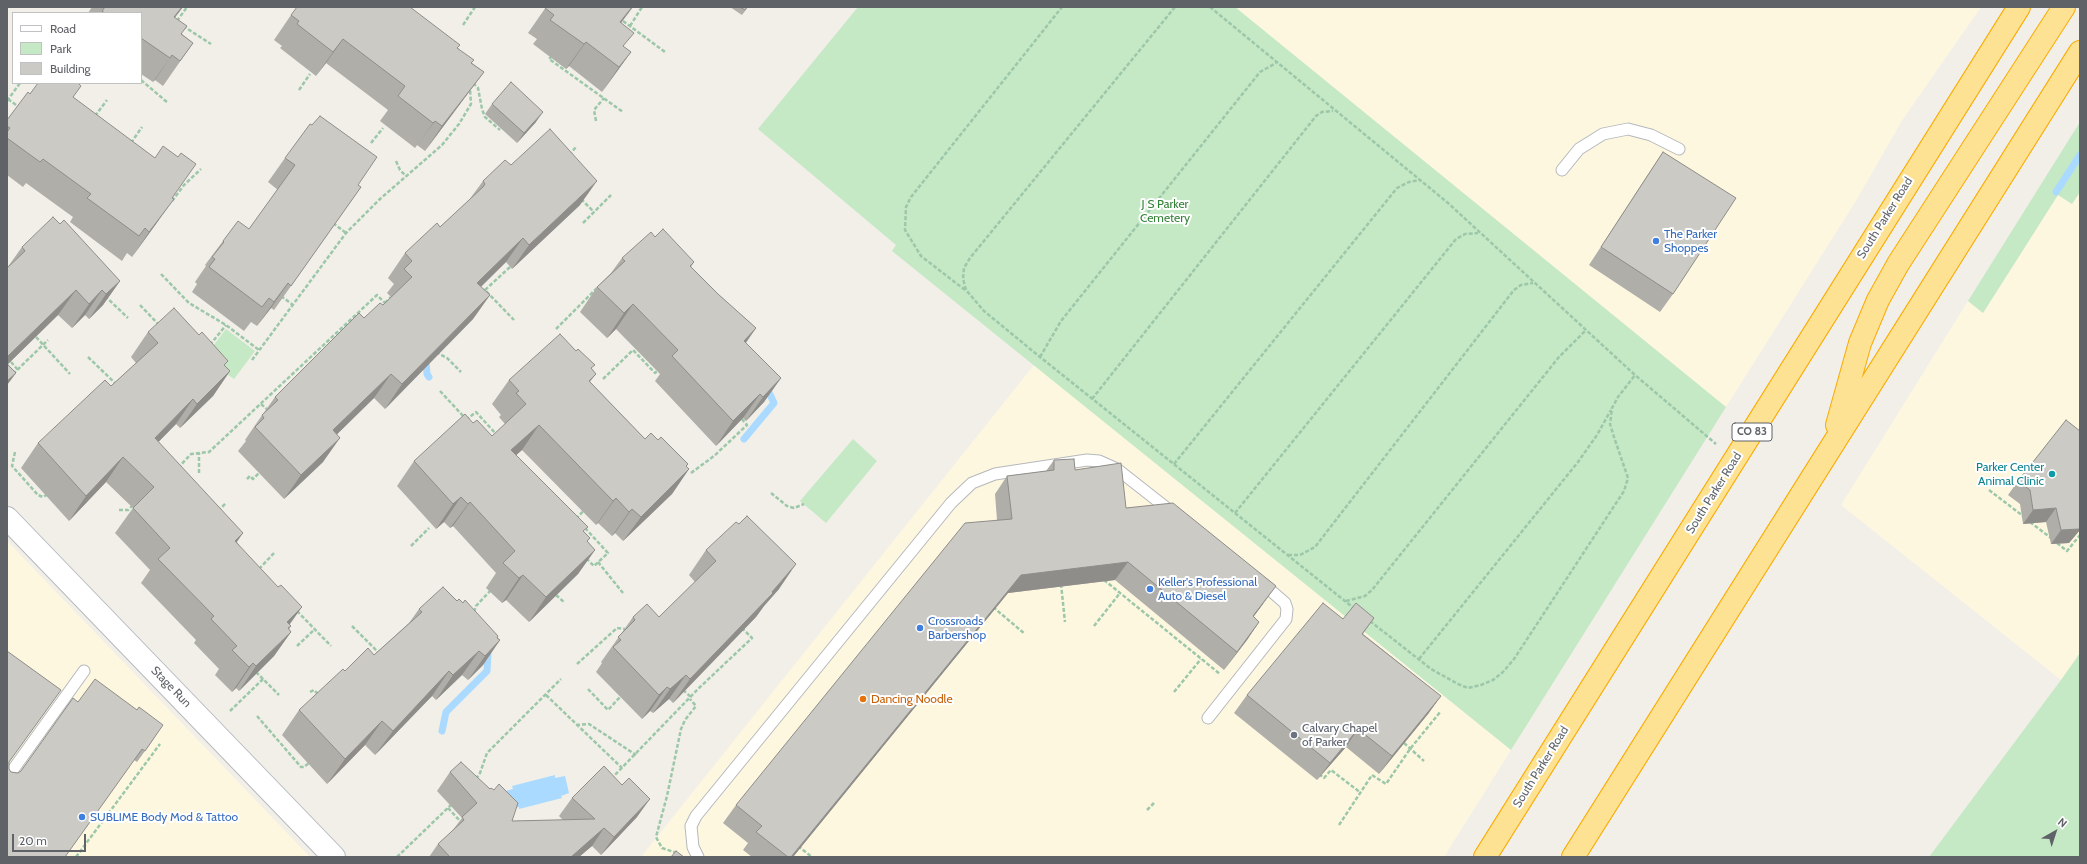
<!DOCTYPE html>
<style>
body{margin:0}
#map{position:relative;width:2087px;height:864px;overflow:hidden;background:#f1efe8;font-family:Cabin,sans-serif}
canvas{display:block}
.frame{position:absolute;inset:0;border:8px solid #5f6368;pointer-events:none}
.legend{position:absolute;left:12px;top:12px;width:130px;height:72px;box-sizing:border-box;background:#fff;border:1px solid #bfc1c3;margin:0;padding:5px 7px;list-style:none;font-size:12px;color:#5f6368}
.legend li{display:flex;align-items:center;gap:8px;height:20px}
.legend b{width:20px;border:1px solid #bfc1c3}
.north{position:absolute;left:2035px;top:812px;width:40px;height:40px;-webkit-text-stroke:3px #fff;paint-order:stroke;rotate:39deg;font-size:11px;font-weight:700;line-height:16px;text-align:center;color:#5f6368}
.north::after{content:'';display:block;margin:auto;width:14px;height:18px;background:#5f6368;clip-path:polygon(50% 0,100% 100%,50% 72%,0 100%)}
.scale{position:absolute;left:12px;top:834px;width:74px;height:18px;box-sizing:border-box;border:2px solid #5f6368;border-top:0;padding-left:5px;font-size:12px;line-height:14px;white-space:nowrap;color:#5f6368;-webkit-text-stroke:3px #fff;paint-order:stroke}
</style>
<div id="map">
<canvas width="2087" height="864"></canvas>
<div class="frame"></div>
<ul class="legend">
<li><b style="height:5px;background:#fff"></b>Road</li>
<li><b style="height:11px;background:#c5e8c5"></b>Park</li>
<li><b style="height:11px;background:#cccac5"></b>Building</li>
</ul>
<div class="north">N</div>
<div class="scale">20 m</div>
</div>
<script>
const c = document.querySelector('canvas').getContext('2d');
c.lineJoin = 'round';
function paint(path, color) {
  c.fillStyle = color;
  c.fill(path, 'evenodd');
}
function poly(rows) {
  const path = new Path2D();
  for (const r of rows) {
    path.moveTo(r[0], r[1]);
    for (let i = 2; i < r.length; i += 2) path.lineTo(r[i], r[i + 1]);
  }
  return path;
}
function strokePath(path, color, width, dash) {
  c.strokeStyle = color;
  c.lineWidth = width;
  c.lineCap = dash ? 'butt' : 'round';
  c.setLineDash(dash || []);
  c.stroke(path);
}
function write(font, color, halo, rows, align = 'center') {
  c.font = font + ' Cabin,sans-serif';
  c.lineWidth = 4;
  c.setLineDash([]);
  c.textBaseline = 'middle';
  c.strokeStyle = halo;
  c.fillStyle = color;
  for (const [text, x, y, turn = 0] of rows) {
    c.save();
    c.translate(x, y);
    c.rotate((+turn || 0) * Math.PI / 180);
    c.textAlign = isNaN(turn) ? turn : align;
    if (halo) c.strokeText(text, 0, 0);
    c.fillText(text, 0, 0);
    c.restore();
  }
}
paint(poly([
 [1235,7,1981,7,1903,119,1854,204,1726,407],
 [2080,192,2080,653,2061,680,1841,505,1968,301,1983,313,2058,195,2072,204],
 [1034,365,1511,750,1444,857,641,857],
 [7,541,104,642,310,857,7,857]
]), '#fef7e0');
paint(poly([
 [858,7,1235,7,1726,407,1511,750,892,251,896,245,758,129],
 [2080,122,2080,192,2072,204,2058,195,1983,313,1968,301],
 [226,329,255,351,234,379,204,358],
 [853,439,877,461,826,523,800,501],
 [2080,653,2080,857,1929,857,2061,680]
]), '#c5e8c5');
paint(poly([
 [555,775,555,778,565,776,569,793,561,796,562,798,519,809,519,807,509,809,505,791,513,789,512,786]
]), '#aadaff');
strokePath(poly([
 [2056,192,2080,155],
 [423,359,426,362,427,374,429,377],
 [744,439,774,403,766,386],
 [442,731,446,712,487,671,488,652]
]), '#aadaff', 7);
const lane = poly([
 [1562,170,1579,149,1603,134,1628,129,1651,135,1679,149],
 [1208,718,1286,619,1287,609,1285,603,1262,583],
 [7,778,84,671],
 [698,857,693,847,691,826,696,816,951,503,972,483,995,474,1087,460,1099,461,1117,469,1173,513]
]);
const secondary = poly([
 [7,518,334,857]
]);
const highway = poly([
 [1837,425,1860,343,1878,300,1898,264,2064,7],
 [1485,857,2019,7],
 [1573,857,2080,52]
]);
strokePath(lane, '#b5b8bc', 13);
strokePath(secondary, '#b6babf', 24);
strokePath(highway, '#f9ab00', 24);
strokePath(poly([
 [1175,7,970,258,964,268,963,279,966,290,984,311,1040,357,1355,609],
 [1210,7,1448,203,1635,375,1716,444],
 [177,21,187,7],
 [623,21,665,52],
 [463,25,475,7],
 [183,26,211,44],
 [630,26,642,7],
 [552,56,549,59,623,112],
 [141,80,168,103],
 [473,83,478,88,482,109,485,117,500,130],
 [299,90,310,74],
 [8,99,20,108],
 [7,101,20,83],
 [95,116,107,100],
 [596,121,594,110,604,98],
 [131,143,142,127],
 [371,143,383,128],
 [569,155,576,147],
 [396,161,400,170,406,176],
 [581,199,594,212],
 [172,201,184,185,201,169],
 [333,223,346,233],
 [583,223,611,195],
 [510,267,485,290,514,320],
 [161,274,189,303,226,325,259,350],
 [965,290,921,256,905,230,906,207,911,197,1062,7],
 [105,296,128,318],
 [281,296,293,305],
 [385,303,391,297],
 [140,305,160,326],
 [556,329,597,288],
 [36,337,70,374],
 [210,345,226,325],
 [436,352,447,358,461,372],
 [88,357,116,384,114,385],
 [1040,357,1061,321,1260,72,1276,63],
 [252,360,346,233,380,199,442,145,459,124,471,104,470,89],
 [11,362,18,370],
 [13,374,48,340],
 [603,379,633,350,655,373,658,370],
 [440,391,465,418],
 [1092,399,1316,116,1322,112,1333,111],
 [261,404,268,410],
 [466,420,476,412,496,434],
 [15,452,12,466,38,495,43,497,48,494],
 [1174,464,1397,188,1409,182,1420,180],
 [178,468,191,454,209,452,377,295,387,305],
 [199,473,199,453],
 [691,473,714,456,747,425,741,418],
 [247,479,250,476,253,479,259,473],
 [1989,490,2023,516],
 [771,493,787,506,794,508,804,504],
 [119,510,128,510,134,504],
 [218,511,226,503],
 [1235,513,1456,239,1465,234,1478,233],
 [576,519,585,509],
 [2030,522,2051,538],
 [585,528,608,553,594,566,586,558],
 [2057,543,2067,551,2080,535],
 [411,546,429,528],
 [1288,555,1300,555,1315,547,1514,290,1521,285,1533,283],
 [598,562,623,593],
 [259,569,274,553],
 [1104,580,1220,674],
 [1061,584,1065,622],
 [556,595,565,603],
 [1346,601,1365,596,1372,590,1559,357,1586,330],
 [993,607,1025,634],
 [297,611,331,646],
 [474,612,476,606,490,591],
 [1370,621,1431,669,1458,684,1468,688,1481,685,1493,680,1503,672,1514,659,1624,491,1628,478,1615,440,1610,424,1611,417,1612,408,1618,397,1635,375],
 [352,626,378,652,377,654],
 [1094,626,1120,593],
 [297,646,315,629],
 [1419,659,1578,462,1597,435,1611,410],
 [577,664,617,628,625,629],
 [256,672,279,695],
 [588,689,608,710,620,697],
 [683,690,691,697],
 [310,692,314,690,319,695],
 [1174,692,1201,659],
 [546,695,622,768],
 [230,711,263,679],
 [257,716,301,767,304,767,310,762],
 [576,725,589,724,636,755],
 [1404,743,1424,761],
 [1319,774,1324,778,1331,770,1361,793],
 [476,779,480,773,487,753,561,679],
 [611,779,699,688,752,638,743,629],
 [448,808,462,823],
 [1147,810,1154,803],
 [1339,825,1372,775,1386,784,1410,749,1441,711],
 [798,846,812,857],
 [677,853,662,848,656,837,667,796,681,729,685,720,696,706,690,699],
 [76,857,160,744],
 [397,857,453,803]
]), '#9cc7a9', 2.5, [4, 2]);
strokePath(lane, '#fff', 11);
strokePath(secondary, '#fff', 22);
strokePath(highway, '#fde293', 22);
paint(poly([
 [92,7,183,7,175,17,182,34,193,43,163,86,155,80,153,82,141,74,141,13,88,13],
 [546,7,621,23,624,47,631,52,602,92,569,66,566,69,533,44,537,39,528,33],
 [730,7,748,7,742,15],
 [291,15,458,48,472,63,484,72,466,96,425,151,417,145,415,148,380,121,388,110,326,63,316,76,280,48,282,46,274,40],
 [30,94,73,97,172,198,156,224,132,257,127,253,122,261,70,222,73,217,26,183,23,187,7,175,7,120],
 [492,104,536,122,517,143,485,114],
 [1663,152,1673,294,1660,312,1589,265,1651,170],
 [285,158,358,185,361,187,274,310,271,308,257,326,251,322,244,331,192,292,197,284,195,282,206,266,205,265,223,241,249,229,278,190,268,182],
 [511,165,580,205,512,269,506,262,481,287,490,295,473,319,385,409,374,398,337,434,323,462,284,499,238,451,246,441,245,440,258,421,275,397,364,318,383,305,391,297,387,293,394,284,388,278,405,253,440,227,469,200,483,181],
 [60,224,120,281,103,305,89,319,85,315,72,328,58,315,8,364,16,373,7,385,7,268,22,247],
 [655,237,694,262,691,267,718,294,756,328,746,343,781,378,764,402,746,421,743,418,716,446,655,381,660,374,616,329,607,338,580,312,597,287,611,273,622,258],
 [148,332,225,366,230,371,213,396,180,428,176,424,158,442,237,542,290,625,289,629,291,632,274,656,239,691,236,688,232,692,215,675,219,669,194,643,196,640,141,583,150,570,115,533,133,508,106,482,69,521,21,468,38,443,111,386,136,363,131,357],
 [592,369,596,374,590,382,645,439,658,440,689,469,672,494,623,541,615,533,612,536,598,523,596,525,522,450,516,455,590,538,587,542,595,550,578,574,529,622,506,600,502,603,486,588,496,573,453,526,450,528,444,522,436,529,397,486,414,461,473,423,492,436,505,424,499,417,501,415,492,404,509,380],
 [2080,431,2080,530,2069,543,2051,544,2046,522,2023,524,2020,504,2008,495,2018,481],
 [1054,460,1075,470,1126,508,1263,604,1253,617,1259,622,1247,640,1224,670,1115,580,1008,593,793,857,752,857,743,850,748,843,723,823,736,805,997,520,995,494,1007,476,1046,471],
 [706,550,779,589,764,606,756,617,673,703,669,699,653,713,650,711,642,719,596,672,602,663,601,662,633,617,659,617,695,582,689,575],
 [457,601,500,640,483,665,468,680,462,675,436,700,432,696,375,755,365,745,327,784,282,735,299,710,345,671,374,655,409,623,419,609],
 [1374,618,1363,634,1441,696,1428,714,1379,774,1346,747,1317,780,1234,713,1247,695,1343,619],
 [7,651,9,763,9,769,11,772,18,773,21,771,78,702,155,737,137,762,134,760,7,857],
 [450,772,512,821,563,820,559,816,572,798,637,817,601,855,592,846,579,857,429,857,438,844,452,831,462,818,437,791]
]), '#afaea9');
paint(poly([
 [182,7,183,7,157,41,174,17],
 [632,7,633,7,603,47,620,22],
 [343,39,326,63,316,76,333,52],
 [586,42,569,66,566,69,584,44],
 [631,52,613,77,602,92,619,67],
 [172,55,155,80,153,82],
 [484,72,466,96,425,151,442,126],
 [543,112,536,122,517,143,524,133],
 [435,121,417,145,415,148,433,123],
 [597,181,580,205,512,269,529,245],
 [174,199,156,224,132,257,149,232],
 [523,238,506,262,460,307,477,283],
 [120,281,103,305,89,319,106,294],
 [288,283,271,308,257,326,274,302],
 [76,290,58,315,7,365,7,357],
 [102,290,85,315,72,328,89,304],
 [490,295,473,319,385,409,402,384],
 [633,304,616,329,607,338,624,313],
 [756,328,739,352,744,341],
 [230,371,213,396,180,428,197,404],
 [16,373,7,385,7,381],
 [391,374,374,398,316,455,333,430],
 [781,378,764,402,746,421,763,397],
 [760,394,743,418,716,446,733,421],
 [193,399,176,424,138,463,155,438],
 [539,425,522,450,494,475,511,450],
 [340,438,323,462,284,499,301,475],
 [123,457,106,482,69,521,86,496],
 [688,464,674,484,689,469,672,494,623,541,641,517],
 [461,497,444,522,436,529,453,504],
 [616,498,598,523,596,525,613,501],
 [470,502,453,526,450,528,468,504],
 [2056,508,2046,522,2023,524,2033,510],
 [632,509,615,533,612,536,629,512],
 [2080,528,2080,530,2069,543,2051,544,2061,530],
 [243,533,226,558,235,541],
 [595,550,578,574,529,622,546,597],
 [1128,562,1115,580,1008,593,793,857,791,857,1021,575],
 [796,564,779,589,764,606,756,617,673,703,690,679,772,592],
 [523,575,506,600,502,603,519,578],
 [1276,586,1263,604,1240,635,1253,616],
 [302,607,285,631,287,622],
 [1259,622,1247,640,1224,670,1237,652],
 [291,626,277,646,291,632,274,656,239,691,256,666,288,628],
 [500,640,483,665,468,680,485,656],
 [479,651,462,675,436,700,453,675],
 [253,663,236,688,232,692,249,667],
 [449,671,432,696,375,755,393,731],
 [686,675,669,699,653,713,670,689],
 [667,687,650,711,642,719,659,695],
 [1441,696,1428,714,1379,774,1392,756],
 [382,721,365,745,327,784,345,759],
 [1358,729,1346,747,1317,780,1330,763],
 [650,799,637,817,601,855,614,837],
 [604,828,592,846,579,857,571,857]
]), '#8f8d8a');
const building = poly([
 [105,7,182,7,174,17,187,26,181,34,193,43,180,61,172,55,170,58,141,38,141,13,105,13,102,11,105,7],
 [297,7,410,7,460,45,457,48,474,60,471,63,484,72,442,126,435,121,433,123,398,96,405,86,343,39,333,52,297,24,299,21,291,15,297,7],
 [546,7,632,7,620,22,634,33,623,46,631,52,619,67,586,42,584,44,550,20,554,15,545,8,546,7],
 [740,7,747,7,745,10,740,7],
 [511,82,543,112,524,133,492,104,511,82],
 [38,83,78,83,81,86,73,97,155,158,163,146,178,157,181,153,196,164,172,198,174,199,149,232,145,228,139,236,87,198,91,194,43,159,40,162,7,138,7,132,10,128,7,126,7,120,28,92,30,94,38,83],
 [320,116,377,157,358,185,361,187,291,286,288,283,274,302,269,298,262,307,209,267,215,259,212,257,224,242,223,241,238,221,249,229,295,165,285,158,310,124,312,125,320,116],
 [550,129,597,181,529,245,523,238,477,283,490,295,402,384,391,374,333,430,340,438,301,475,255,427,264,418,262,415,278,400,275,397,359,313,364,318,380,303,383,305,412,277,404,269,412,261,405,253,437,223,440,227,483,187,485,184,483,181,505,160,511,165,550,129],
 [1663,152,1736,198,1673,294,1601,247,1663,152],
 [53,217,60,224,64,220,120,281,106,294,102,290,89,304,76,290,7,357,7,268,25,251,22,247,53,217],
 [663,229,694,262,690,266,718,294,756,328,744,341,781,378,763,397,760,394,733,421,672,356,678,350,633,304,624,313,597,287,625,261,622,258,651,232,655,237,663,229],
 [174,308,199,335,202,332,228,361,224,365,230,371,197,404,193,399,155,438,243,533,235,541,278,587,281,585,302,607,287,622,291,626,288,628,291,632,256,666,253,663,249,667,232,650,237,646,211,619,214,616,158,559,170,548,133,508,154,487,123,457,86,496,38,443,105,380,111,386,158,343,148,332,174,308],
 [560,334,576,351,578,349,595,365,591,368,596,374,589,381,645,439,651,433,658,440,661,437,688,464,686,466,689,469,641,517,632,509,629,512,616,498,613,501,539,425,511,450,588,527,583,531,590,538,587,541,595,550,546,597,523,575,519,578,503,563,515,551,470,502,468,504,461,497,453,504,414,461,465,414,473,423,477,420,492,436,526,404,516,393,519,391,509,380,560,334],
 [7,364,16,373,7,381,7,364],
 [2066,420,2080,431,2080,528,2079,529,2061,530,2056,508,2033,510,2030,490,2018,481,2066,420],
 [1074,459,1075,470,1121,463,1126,508,1173,503,1276,586,1253,616,1259,622,1237,652,1128,562,1021,575,791,857,788,857,756,832,762,826,736,805,965,523,1012,519,1007,476,1054,470,1054,460,1074,459],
 [747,516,796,564,772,592,773,593,690,679,686,675,670,689,667,687,659,695,613,647,621,640,618,637,635,620,633,617,647,604,659,617,716,561,706,550,736,522,739,524,747,516],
 [443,587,457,601,459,599,463,603,465,600,498,636,497,638,500,640,485,656,479,651,453,675,449,671,393,731,382,721,345,759,299,710,343,669,345,671,368,648,374,655,422,612,419,609,443,587],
 [1323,603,1343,619,1356,603,1374,618,1362,634,1441,696,1392,756,1358,729,1330,763,1247,695,1323,603],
 [7,651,61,690,9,762,9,769,11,772,18,773,21,771,73,698,78,702,95,679,137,710,139,707,163,725,145,751,142,749,65,857,7,857,7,651],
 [461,762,490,789,491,788,494,790,499,784,518,803,512,821,595,819,572,798,604,766,622,785,629,778,650,799,614,837,604,828,571,857,450,857,438,844,464,820,462,817,477,803,450,772,461,762],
 [676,851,684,857,671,857,676,851]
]);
paint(building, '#cccac5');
strokePath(building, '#8f8d8a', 1);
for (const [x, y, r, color] of [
 [1656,241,4,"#3f7fe0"],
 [2052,474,4,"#0f9aa8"],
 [1150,589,4,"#3f7fe0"],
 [920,628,4,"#3f7fe0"],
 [863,699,4,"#e8710a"],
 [1294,735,4,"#6b7280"],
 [82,817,4,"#3f7fe0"]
]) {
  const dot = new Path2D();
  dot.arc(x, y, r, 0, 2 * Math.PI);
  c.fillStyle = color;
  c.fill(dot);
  strokePath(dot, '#fff', 1.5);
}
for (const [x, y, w] of [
 [1752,432,40]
]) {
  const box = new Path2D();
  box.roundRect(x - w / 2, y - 9, w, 18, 3);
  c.fillStyle = '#fff';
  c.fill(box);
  strokePath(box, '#5f6368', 1);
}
write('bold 11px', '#5f6368', null, [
 ["CO 83",1752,432]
]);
write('12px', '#348238', '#fff', [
 ["J S Parker",1165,204],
 ["Cemetery",1165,218]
]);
write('12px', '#5f6368', '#fff', [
 ["South Parker Road",1885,218,-58],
 ["South Parker Road",1714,493,-58],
 ["Stage Run",171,687,46],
 ["South Parker Road",1541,767,-58]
]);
write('12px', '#366cbe', '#fff', [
 ["The Parker",1664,234],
 ["Shoppes",1664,248],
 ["Keller's Professional",1158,582],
 ["Auto & Diesel",1158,596],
 ["Crossroads",928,621],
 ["Barbershop",928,635],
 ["SUBLIME Body Mod & Tattoo",90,817]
], 'left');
write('12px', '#0d838f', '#fff', [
 ["Parker Center",2044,467],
 ["Animal Clinic",2044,481]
], 'right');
write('12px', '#c56008', '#fff', [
 ["Dancing Noodle",871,699]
], 'left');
write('12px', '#5b616d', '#fff', [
 ["Calvary Chapel",1302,728],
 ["of Parker",1302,742]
], 'left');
</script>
